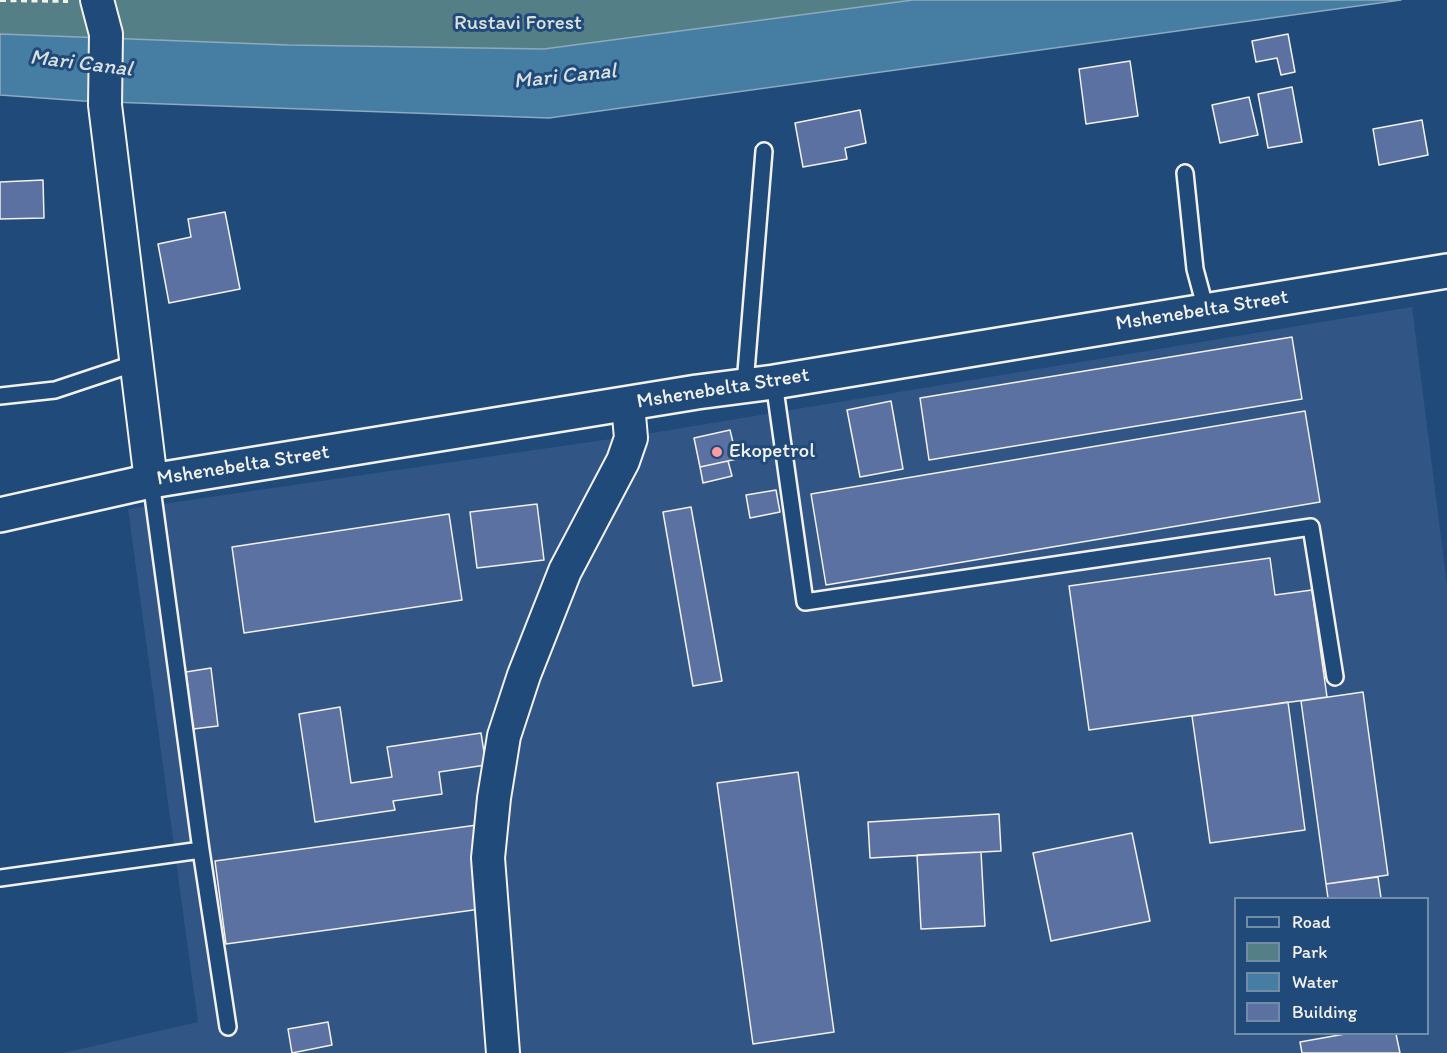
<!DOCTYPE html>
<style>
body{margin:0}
#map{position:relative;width:1447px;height:1053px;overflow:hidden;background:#1f4a7a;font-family:Itim,sans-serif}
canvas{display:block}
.legend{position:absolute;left:1234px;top:897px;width:195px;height:138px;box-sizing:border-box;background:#1f4a7a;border:2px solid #748da6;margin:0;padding:8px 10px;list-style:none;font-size:18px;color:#f4f1e8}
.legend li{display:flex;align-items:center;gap:12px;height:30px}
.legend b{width:30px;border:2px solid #748da6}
</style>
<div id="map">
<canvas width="1447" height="1053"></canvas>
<ul class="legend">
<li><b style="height:8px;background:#1f4a7a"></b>Road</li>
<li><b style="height:16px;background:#557f87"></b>Park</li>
<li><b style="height:16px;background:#467da2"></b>Water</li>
<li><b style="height:16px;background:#5a71a1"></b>Building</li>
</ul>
</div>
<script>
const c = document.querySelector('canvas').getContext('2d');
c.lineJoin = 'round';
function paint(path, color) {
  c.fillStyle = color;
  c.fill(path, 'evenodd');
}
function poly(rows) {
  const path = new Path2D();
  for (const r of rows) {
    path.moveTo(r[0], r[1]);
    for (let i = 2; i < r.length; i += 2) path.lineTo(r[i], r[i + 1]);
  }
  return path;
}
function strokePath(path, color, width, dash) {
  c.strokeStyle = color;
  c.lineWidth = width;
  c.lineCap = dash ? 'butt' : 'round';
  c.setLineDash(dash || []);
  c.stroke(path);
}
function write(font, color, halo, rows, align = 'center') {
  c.font = font + ' Itim,sans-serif';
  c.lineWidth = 6;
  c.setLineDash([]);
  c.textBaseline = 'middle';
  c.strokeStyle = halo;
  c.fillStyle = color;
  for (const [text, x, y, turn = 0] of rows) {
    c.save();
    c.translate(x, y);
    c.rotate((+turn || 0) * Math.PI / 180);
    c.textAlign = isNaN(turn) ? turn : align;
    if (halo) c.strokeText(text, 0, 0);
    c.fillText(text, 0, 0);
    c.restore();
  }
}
paint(poly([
 [1412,307,1447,585,1447,1053,63,1053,198,1022,128,509,652,433],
 [1236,898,1428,898,1428,1034,1236,1034]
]), '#315686');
paint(poly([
 [0,0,913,0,544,49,288,45,0,34]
]), '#557f87');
const water = poly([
 [913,0,1401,0,549,118,83,101,0,95,0,34,288,45,544,49,913,0]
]);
paint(water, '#467da2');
strokePath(water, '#8cabbe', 1.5);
const building = poly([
 [1288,34,1295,72,1281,75,1277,58,1256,62,1252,41,1288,34],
 [1130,61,1138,116,1086,124,1079,69,1130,61],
 [1292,87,1302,142,1268,148,1258,94,1292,87],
 [1249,97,1258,135,1220,143,1212,105,1249,97],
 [860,110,866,143,845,148,847,159,803,167,795,123,860,110],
 [1422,120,1428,155,1379,165,1373,129,1422,120],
 [43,180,44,218,0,219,0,182,43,180],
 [225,212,240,289,169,303,158,244,191,237,188,219,225,212],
 [1292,337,1302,399,929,460,920,398,1292,337],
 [891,401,903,469,860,477,847,410,891,401],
 [1305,411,1320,502,826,585,811,494,1305,411],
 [730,430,737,459,700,467,694,438,730,430],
 [728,461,732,476,703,483,700,467,728,461],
 [776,490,780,512,750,518,746,495,776,490],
 [537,504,544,560,477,568,470,512,537,504],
 [691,507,722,681,693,686,663,512,691,507],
 [449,514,462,600,244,633,232,547,449,514],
 [1270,558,1275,595,1312,590,1327,697,1089,730,1069,586,1270,558],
 [211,668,218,726,193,729,186,672,211,668],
 [1363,692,1388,875,1326,884,1301,701,1363,692],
 [1288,702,1305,830,1210,843,1192,716,1288,702],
 [340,707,351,783,392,777,387,747,481,733,486,765,439,772,442,794,393,801,395,810,315,822,299,714,340,707],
 [798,772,834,1032,753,1044,717,783,798,772],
 [999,814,1001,851,870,858,868,822,999,814],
 [477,825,488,908,226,944,215,861,477,825],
 [1132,833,1150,921,1051,941,1033,853,1132,833],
 [981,852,985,926,921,929,917,855,981,852],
 [1378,877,1381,898,1328,898,1326,884,1378,877],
 [328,1022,332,1045,292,1053,288,1029,328,1022],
 [1345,1034,1396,1034,1400,1053,1302,1053,1300,1042,1345,1034]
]);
paint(building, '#5a71a1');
strokePath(building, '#f4f1e8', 1.5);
const service = poly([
 [1185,173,1195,269,1206,310],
 [774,382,805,602,1311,527,1335,677],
 [745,384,764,151],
 [0,396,55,390,136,363],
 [201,850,228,1027],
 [0,878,201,850,151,481]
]);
const minor = poly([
 [97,0,106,34,105,105,151,481],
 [503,1053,488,858,494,798,504,736,524,675,565,571,623,461,631,438,628,404]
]);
const primary = poly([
 [0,515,151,481,697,392,774,382,1447,271]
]);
strokePath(service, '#f4f1e8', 20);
strokePath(minor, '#f4f1e8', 36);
strokePath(primary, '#f4f1e8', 38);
strokePath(poly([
 [0,0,68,1]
]), '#f4f1e8', 4, [6, 4.5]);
strokePath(service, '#1f4a7a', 15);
strokePath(minor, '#1f4a7a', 32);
strokePath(primary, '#1f4a7a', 33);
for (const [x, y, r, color] of [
 [717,452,6,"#ff9aa2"]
]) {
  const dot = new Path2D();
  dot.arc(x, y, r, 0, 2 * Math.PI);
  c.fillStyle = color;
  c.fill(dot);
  strokePath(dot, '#1f4a7a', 2);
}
write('21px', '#dce0d9', '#1f4a7a', [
 ["Rustavi Forest",518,24]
]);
write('21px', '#f4f1e8', '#1f4a7a', [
 ["Mshenebelta Street",1202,311,-9],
 ["Mshenebelta Street",723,389,-9],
 ["Mshenebelta Street",243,466,-9]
]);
write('21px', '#f4f1e8', '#1f4a7a', [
 ["Ekopetrol",729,452]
], 'left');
write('italic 22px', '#dae0de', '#1f4a7a', [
 ["Mari Canal",81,64,7],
 ["Mari Canal",565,77,-6]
]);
</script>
